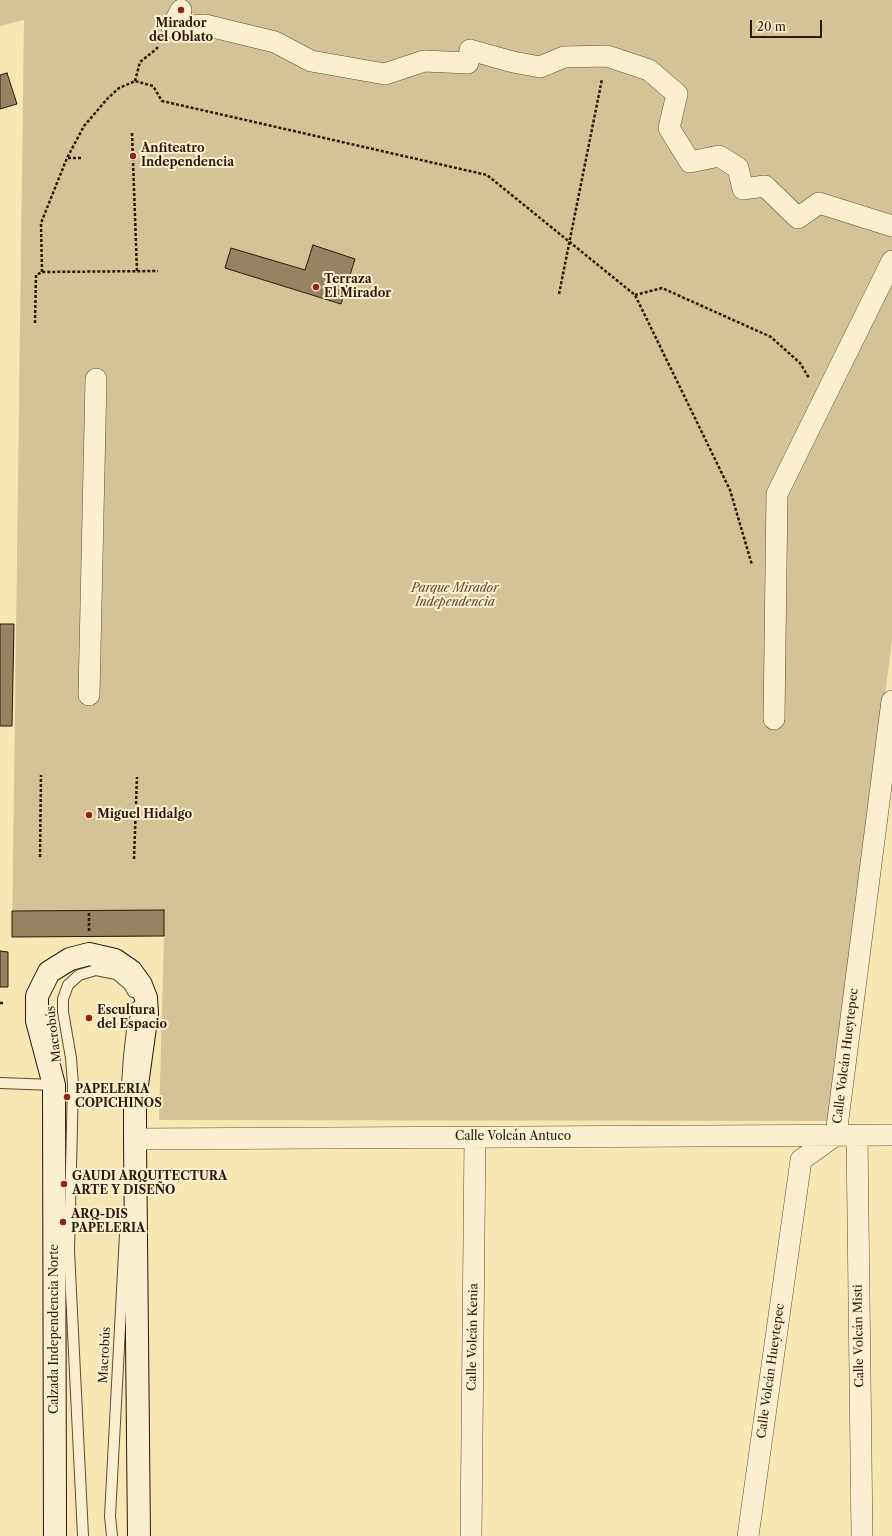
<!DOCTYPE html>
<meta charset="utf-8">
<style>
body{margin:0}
#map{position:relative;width:892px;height:1536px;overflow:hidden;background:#f8e6b5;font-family:"Libre Caslon Text",serif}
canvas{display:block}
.scale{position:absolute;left:750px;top:20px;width:72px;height:18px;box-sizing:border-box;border:2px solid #2a1809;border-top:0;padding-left:5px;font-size:12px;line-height:14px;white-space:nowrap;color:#2a1809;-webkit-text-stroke:3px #faefcf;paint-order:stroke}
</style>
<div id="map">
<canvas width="892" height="1536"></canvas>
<div class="scale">20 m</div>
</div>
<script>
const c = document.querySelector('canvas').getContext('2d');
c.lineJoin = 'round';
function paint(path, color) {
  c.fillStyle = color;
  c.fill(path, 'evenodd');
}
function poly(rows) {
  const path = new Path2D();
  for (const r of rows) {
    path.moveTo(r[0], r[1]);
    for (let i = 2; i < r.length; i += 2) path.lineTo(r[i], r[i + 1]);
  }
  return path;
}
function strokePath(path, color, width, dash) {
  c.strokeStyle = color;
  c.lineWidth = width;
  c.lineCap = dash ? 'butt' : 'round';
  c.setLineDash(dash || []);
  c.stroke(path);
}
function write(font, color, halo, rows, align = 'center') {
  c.font = font + ' "Libre Caslon Text",serif';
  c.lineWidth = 4;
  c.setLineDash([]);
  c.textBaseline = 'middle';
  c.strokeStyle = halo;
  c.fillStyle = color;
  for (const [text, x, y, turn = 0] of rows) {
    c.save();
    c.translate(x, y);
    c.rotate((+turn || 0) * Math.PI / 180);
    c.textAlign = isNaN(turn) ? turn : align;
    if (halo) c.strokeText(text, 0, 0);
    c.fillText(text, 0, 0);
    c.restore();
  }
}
paint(poly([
 [0,0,892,0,892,640,832,1121,159,1120,164,936,12,937,24,20,0,26]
]), '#d5c398');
const building = poly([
 [7,73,17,104,0,109,0,75,7,73],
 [313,245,355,259,341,304,225,268,231,248,305,270,313,245],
 [0,624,14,624,12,726,0,726,0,624],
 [164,910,164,936,12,937,12,911,164,910],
 [0,951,8,952,8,987,0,987,0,951]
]);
paint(building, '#958362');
strokePath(building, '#2a1809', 1);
const lane = poly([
 [0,1083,54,1085],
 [127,1085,129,1056,132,1030,136,1015,136,1007],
 [83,1536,69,1251,73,1084,71,1058,63,1012,63,999,68,985,79,975,96,970,116,974,129,985,133,992],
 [112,1536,110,1516,126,1215]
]);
const street = poly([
 [181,10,172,27,205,25,275,42,311,61,385,74,424,61,468,63,470,50,513,62,540,67,564,57,607,56,649,70,677,94,669,128,690,162,719,156,738,168,743,189,765,186,798,218,819,203,892,226],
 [89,695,96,379],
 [774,719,777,494,892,261],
 [857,1135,862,1536],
 [135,1139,892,1135],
 [471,1536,475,1137],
 [748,1536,801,1160,836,1135,892,701]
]);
const secondary = poly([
 [55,1536,54,1085,37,1021,37,996,49,972,70,959,89,954,115,960,131,971,141,985,146,998,147,1013,135,1099,135,1139,139,1536]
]);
strokePath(lane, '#5e4c34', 12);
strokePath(street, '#5e4c34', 22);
strokePath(secondary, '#2a1809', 24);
strokePath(poly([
 [135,81,140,62,155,50,159,46],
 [132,133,137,272],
 [68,158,83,158],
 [42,272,41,223,67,158,84,126,108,98,119,88,135,81,153,86,162,101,487,175,635,295,730,490,752,565],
 [559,294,602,79],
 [635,295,662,288,771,337,800,363,809,378],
 [35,323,36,275,42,272,158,271],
 [40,857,41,775],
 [134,859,137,777],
 [89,931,89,911],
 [0,1003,5,1003]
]), '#2a1809', 2.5, [3, 2]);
strokePath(lane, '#faefcf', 10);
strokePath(street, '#faefcf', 21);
strokePath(secondary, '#faefcf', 22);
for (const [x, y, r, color] of [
 [181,10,4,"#8f2418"],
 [133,156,4,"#8f2418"],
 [316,287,4,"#8f2418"],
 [89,815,4,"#8f2418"],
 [89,1018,4,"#8f2418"],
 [67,1097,4,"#8f2418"],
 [64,1184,4,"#8f2418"],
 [63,1222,4,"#8f2418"]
]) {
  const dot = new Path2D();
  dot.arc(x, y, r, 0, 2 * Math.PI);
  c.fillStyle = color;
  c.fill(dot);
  strokePath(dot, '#faefcf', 1.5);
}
write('bold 12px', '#2a1809', '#faefcf', [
 ["Mirador",181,24,"center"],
 ["del Oblato",181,38,"center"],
 ["Anfiteatro",141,149],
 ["Independencia",141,163],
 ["Terraza",324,280],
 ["El Mirador",324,294],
 ["Miguel Hidalgo",97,815],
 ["Escultura",97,1011],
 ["del Espacio",97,1025],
 ["PAPELERIA",75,1090],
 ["COPICHINOS",75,1104],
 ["GAUDI ARQUITECTURA",72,1177],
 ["ARTE Y DISEÑO",72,1191],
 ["ARQ-DIS",71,1215],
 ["PAPELERIA",71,1229]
], 'left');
write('italic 12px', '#5d4b34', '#faefcf', [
 ["Parque Mirador",455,589],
 ["Independencia",455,603]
]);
write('12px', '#2a1809', '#faefcf', [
 ["Macrobús",54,1034,-97],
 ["Calle Volcán Hueytepec",846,1056,-83],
 ["Calle Volcán Antuco",513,1137],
 ["Calzada Independencia Norte",55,1329,-90],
 ["Calle Volcán Misti",859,1336,-91],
 ["Calle Volcán Kenia",473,1337,-89],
 ["Macrobús",105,1355,-87],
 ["Calle Volcán Hueytepec",771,1371,-82]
]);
</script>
